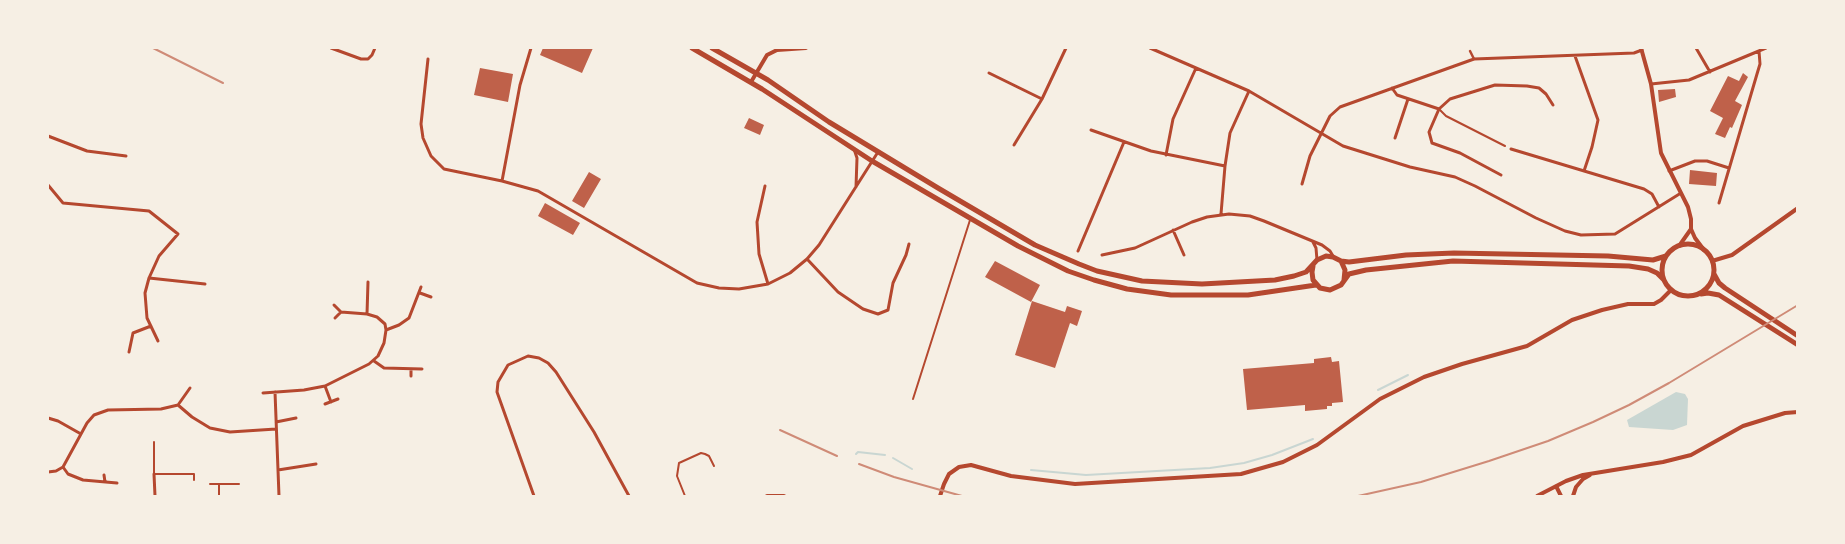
<!DOCTYPE html>
<style>
body{margin:0}
#map{position:relative;width:1845px;height:544px;overflow:hidden;background:#f6efe4;font-family:"Sofia Sans Condensed",sans-serif}
canvas{display:block}
.frame{position:absolute;inset:0;border:49px solid #f6efe4;pointer-events:none}
</style>
<div id="map">
<canvas width="1845" height="544"></canvas>
<div class="frame"></div>
</div>
<script>
const c = document.querySelector('canvas').getContext('2d');
c.lineJoin = 'round';
function paint(path, color) {
  c.fillStyle = color;
  c.fill(path, 'evenodd');
}
function poly(rows) {
  const path = new Path2D();
  for (const r of rows) {
    if (r.length === 3) {
      path.moveTo(r[0] + r[2], r[1]);
      path.arc(r[0], r[1], r[2], 0, 2 * Math.PI);
      continue;
    }
    path.moveTo(r[0], r[1]);
    for (let i = 2; i < r.length; i += 2) path.lineTo(r[i], r[i + 1]);
  }
  return path;
}
function strokePath(path, color, width, dash) {
  c.strokeStyle = color;
  c.lineWidth = width;
  c.lineCap = dash ? 'butt' : 'round';
  c.setLineDash(dash || []);
  c.stroke(path);
}
paint(poly([
 [1676,392,1685,394,1688,399,1687,425,1673,430,1629,427,1627,420]
]), '#c9d6d2');
strokePath(poly([
 [1378,390,1408,375],
 [856,454,858,452,885,455],
 [893,458,912,469],
 [1031,470,1086,475,1210,468,1244,463,1272,455,1313,439]
]), '#c9d6d2', 2);
paint(poly([
 [543,48,593,48,582,73,540,55],
 [480,68,513,74,508,102,474,95],
 [1743,73,1748,77,1735,101,1742,105,1732,128,1730,127,1725,138,1715,134,1723,118,1710,111,1728,76,1739,81],
 [1675,89,1676,97,1659,102,1658,90],
 [749,118,764,125,760,135,744,128],
 [1690,170,1717,173,1716,186,1689,184],
 [589,172,601,179,584,208,572,201],
 [545,203,580,223,573,235,538,216],
 [995,261,1040,285,1031,302,985,277],
 [1032,301,1065,312,1067,306,1082,311,1077,326,1070,323,1055,368,1015,355],
 [1331,357,1332,362,1339,361,1343,402,1332,403,1332,406,1327,406,1327,409,1305,411,1305,405,1247,410,1243,369,1314,363,1314,359]
]), '#bf614a');
strokePath(poly([
 [1439,109,1446,116,1505,146],
 [913,399,970,220],
 [154,442,154,474,194,474,194,480],
 [210,484,239,484],
 [219,484,219,496],
 [685,496,677,476,679,463,701,453,705,454,709,456,714,466]
]), '#b5482f', 2);
strokePath(poly([
 [1470,51,1474,59]
]), '#b5482f', 2.5);
strokePath(poly([
 [331,48,361,59,368,59,372,55,375,48],
 [1150,48,1249,91,1343,146,1410,167,1455,177,1475,186,1536,218,1565,231,1581,235,1615,234,1681,193],
 [1696,48,1710,72],
 [1575,56,1598,120,1592,147,1584,171],
 [428,59,421,124,423,138,431,156,444,169,502,181,538,191,697,283,719,288,739,289,768,284,790,273,807,259,819,245,878,152],
 [989,73,1042,99],
 [1651,84,1689,80,1766,48],
 [1392,88,1397,95,1439,109],
 [1091,130,1151,151,1225,166],
 [48,136,87,151,126,156],
 [1395,138,1408,99],
 [1014,145,1042,99,1066,48],
 [854,149,857,158,856,187],
 [1511,149,1644,189,1652,194,1659,207],
 [1166,155,1173,119,1196,68],
 [1669,171,1695,161,1707,161,1729,168],
 [1501,175,1460,153,1432,143,1429,132,1439,109,1450,99,1495,85,1527,86,1539,88,1546,94,1553,105],
 [502,181,520,85,531,48],
 [1302,184,1310,156,1330,116,1340,107,1474,59,1634,53,1642,50],
 [48,185,63,203,149,211,178,234,159,256,149,278,145,293,147,318,158,341],
 [765,186,757,222,759,254,768,284],
 [1719,203,1757,74,1760,64,1759,51],
 [1221,214,1225,166,1230,133,1249,91],
 [1173,230,1184,255],
 [1313,242,1316,248,1317,260],
 [1078,251,1124,142],
 [1102,255,1135,248,1192,222,1207,217,1229,214,1250,216,1264,221,1322,245,1330,251,1333,256],
 [807,259,838,292,863,309,878,314,888,310,893,283,906,255,909,244],
 [149,278,205,284],
 [420,293,431,297],
 [334,305,341,312,335,318],
 [367,314,368,282],
 [386,330,399,325,409,318,421,287],
 [129,352,133,333,151,326],
 [374,361,384,368,422,369],
 [411,369,411,376],
 [325,386,331,402],
 [275,392,279,496],
 [263,393,304,390,325,386,369,364,378,356,384,343,386,330,385,324,377,317,367,314,341,312],
 [325,404,338,399],
 [178,405,192,417,210,428,230,432,276,429],
 [48,418,58,421,81,434],
 [276,422,296,418],
 [63,467,68,474,83,480,117,483],
 [278,470,316,464],
 [48,472,56,471,63,467,87,423,94,415,108,410,161,409,178,405,190,388],
 [154,474,155,496],
 [104,475,105,482],
 [534,496,497,392,498,382,508,365,528,356,539,358,548,363,556,372,594,432,629,496]
]), '#b5482f', 3);
strokePath(poly([
 [1641,48,1651,84,1661,153,1688,207,1691,219,1691,229,1695,238,1704,250],
 [751,82,767,55,777,50,806,48],
 [1679,246,1691,229],
 [1712,261,1732,255,1798,208],
 [1556,486,1561,496],
 [767,496,784,496],
 [940,496,944,484,949,474,959,467,971,465,1011,476,1075,484,1241,474,1283,462,1317,445,1380,399,1424,377,1462,364,1527,346,1572,320,1602,310,1628,304,1654,304,1661,300,1671,290],
 [1537,496,1566,481,1583,475,1663,462,1691,455,1743,426,1785,413,1798,412],
 [1573,496,1576,487,1583,479,1590,475]
]), '#b5482f', 4);
strokePath(poly([
 [692,48,762,89,872,161,1018,246,1068,271,1094,280,1127,289,1171,295,1248,295,1316,285],
 [712,48,768,80,829,122,938,188,1035,245,1079,264,1097,271,1142,281,1202,284,1275,280,1294,276,1306,272,1317,260,1326,256,1333,257,1341,261,1345,270,1344,280],
 [1688,270,26],
 [1341,261,1349,262,1406,255,1454,253,1608,256,1653,260,1666,256],
 [1313,266,1312,272,1313,280,1320,288,1330,290,1341,285,1349,274,1366,270,1453,261,1629,266,1648,269,1657,273,1664,280],
 [1714,274,1719,283,1725,288,1798,336],
 [1701,294,1708,293,1719,295,1798,345]
]), '#b5482f', 5);
strokePath(poly([
 [153,48,223,83],
 [780,430,837,456],
 [859,464,894,477,962,496],
 [1358,496,1421,482,1489,461,1548,441,1593,422,1629,405,1669,383,1798,305]
]), '#cf8b77', 2);
</script>
